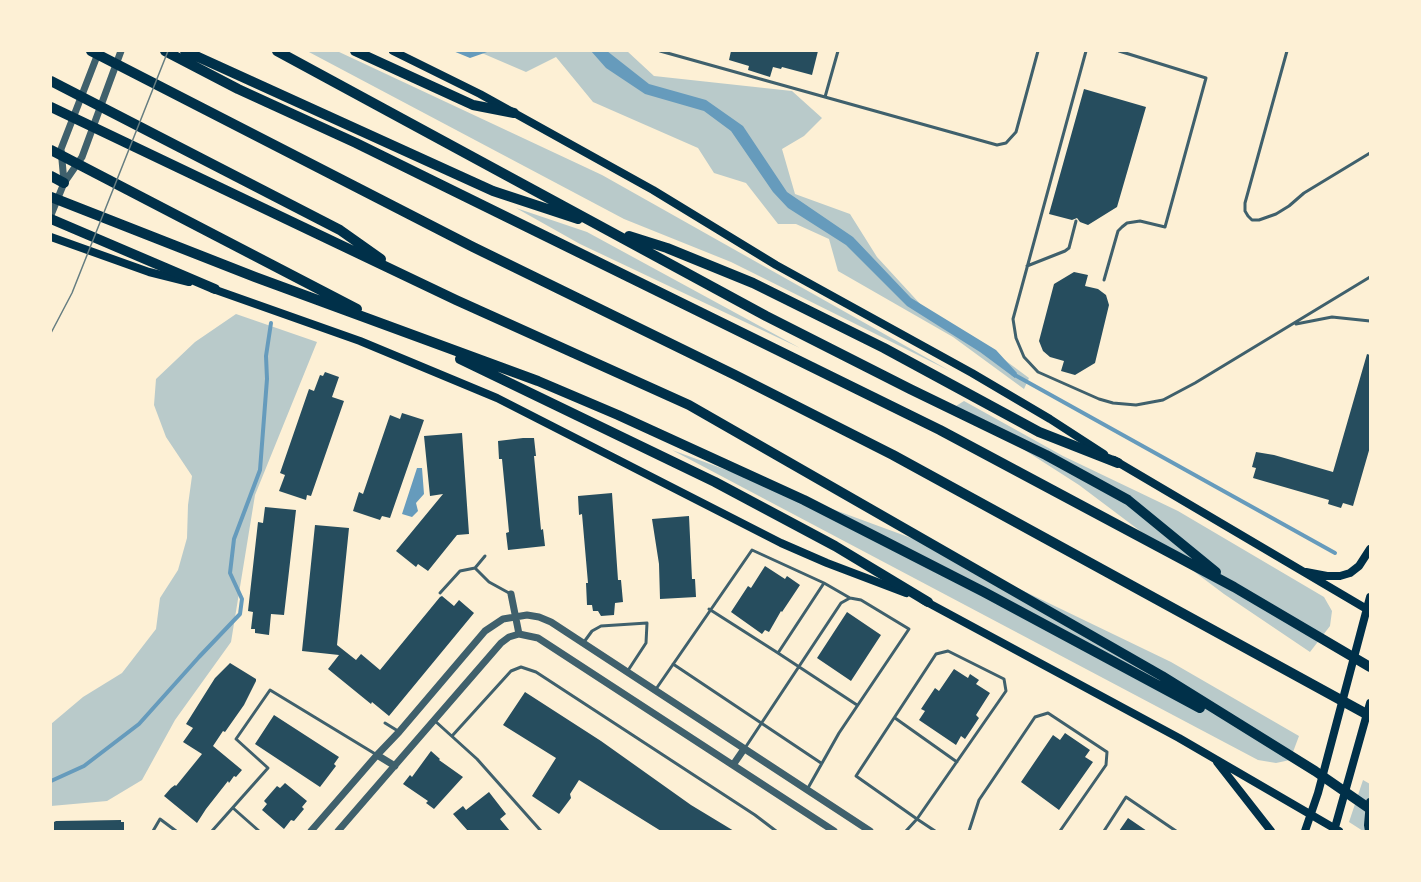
<!DOCTYPE html>
<style>
body{margin:0}
#map{position:relative;width:1421px;height:882px;overflow:hidden;background:#fdf0d5;font-family:Poppins,sans-serif}
canvas{display:block}
.frame{position:absolute;inset:0;border:52px solid #fdf0d5;pointer-events:none}
</style>
<div id="map">
<canvas width="1421" height="882"></canvas>
<div class="frame"></div>
</div>
<script>
const c = document.querySelector('canvas').getContext('2d');
c.lineJoin = 'round';
function paint(path, color) {
  c.fillStyle = color;
  c.fill(path, 'evenodd');
}
function poly(rows) {
  const path = new Path2D();
  for (const r of rows) {
    path.moveTo(r[0], r[1]);
    for (let i = 2; i < r.length; i += 2) path.lineTo(r[i], r[i + 1]);
  }
  return path;
}
function strokePath(path, color, width, dash) {
  c.strokeStyle = color;
  c.lineWidth = width;
  c.lineCap = dash ? 'butt' : 'round';
  c.setLineDash(dash || []);
  c.stroke(path);
}
paint(poly([
 [307,51,337,51,602,175,950,371,731,262,624,219],
 [477,51,627,51,654,76,792,91,822,118,804,136,782,149,795,194,850,214,877,257,934,319,971,335,1029,378,1024,389,953,337,838,271,829,239,796,224,778,224,746,183,714,173,698,148,593,102,556,57,526,72],
 [516,208,587,232,800,348,580,244],
 [236,314,317,342,255,495,231,642,175,720,142,780,107,801,51,806,51,724,83,697,122,673,156,629,160,598,178,570,187,538,188,505,192,476,166,437,154,405,156,379,195,342],
 [964,401,1063,456,1178,511,1324,597,1332,611,1330,626,1310,652,1224,594,1079,485,956,406],
 [672,450,922,542,1171,662,1299,736,1290,760,1276,763,1258,760],
 [1363,780,1370,784,1370,831,1363,831,1349,822]
]), '#b9caca');
paint(poly([
 [453,51,490,51,470,58],
 [591,51,607,51,649,84,706,100,743,126,787,192,853,237,911,298,996,350,1017,373,1015,378,980,352,907,306,846,245,788,208,773,192,731,131,704,111,645,94,606,68],
 [417,468,422,468,424,494,416,503,418,511,412,517,402,514]
]), '#669bbc');
strokePath(poly([
 [1013,374,1335,553],
 [51,781,84,766,139,724,199,657,240,614,242,599,230,573,234,539,260,470,267,379,266,356,271,323]
]), '#669bbc', 4);
paint(poly([
 [731,51,818,51,812,75,782,67,781,69,773,67,770,77,748,70,749,66,729,60],
 [1084,89,1146,107,1117,207,1088,225,1080,222,1077,218,1072,220,1049,214],
 [1074,272,1088,275,1085,286,1098,289,1106,295,1109,305,1095,363,1075,375,1061,371,1064,361,1050,357,1043,351,1039,341,1054,284],
 [1367,354,1370,355,1370,447,1353,506,1343,503,1341,508,1328,504,1329,500,1253,478,1256,468,1252,467,1256,452,1274,455,1333,472],
 [325,372,339,377,332,397,344,401,311,496,307,495,306,500,279,491,285,475,280,473,309,389,314,391,320,375,323,376],
 [402,413,424,420,390,518,382,516,380,520,353,511,359,492,363,494,390,415,400,419],
 [462,433,469,534,457,535,428,571,418,564,416,567,396,551,443,494,430,496,424,436],
 [523,438,534,438,536,456,534,456,541,530,543,529,545,546,508,550,506,533,509,532,506,500,502,459,499,459,498,441],
 [612,493,618,580,621,580,623,602,615,603,614,615,601,616,598,611,593,611,592,605,587,605,586,583,588,583,582,514,579,515,578,496],
 [265,507,296,510,284,615,271,614,269,635,255,633,255,629,251,629,253,612,248,611,258,522,263,523],
 [689,516,692,579,695,579,696,597,660,599,659,564,652,519],
 [315,525,349,528,337,645,356,660,361,654,380,670,440,597,442,596,454,606,459,600,474,613,389,716,372,702,371,704,328,669,339,655,302,651],
 [765,566,785,579,787,576,800,585,782,612,781,611,769,632,765,630,762,634,731,612,748,586,751,588],
 [847,612,881,635,851,681,817,658],
 [230,663,256,679,256,681,244,705,225,732,223,731,213,746,242,770,236,777,234,776,229,783,228,781,206,809,197,823,164,796,171,788,175,785,176,786,202,754,183,742,193,728,186,724,215,678],
 [954,669,968,678,970,674,979,680,976,684,990,693,976,715,979,718,965,739,961,736,956,745,919,720,925,711,921,709,935,688,939,691],
 [525,692,601,741,691,805,734,831,661,831,579,780,570,794,571,798,559,814,532,796,556,758,503,725],
 [274,715,339,757,334,764,336,766,320,787,255,744],
 [1065,733,1090,750,1085,757,1093,762,1059,810,1021,782,1053,735,1060,740],
 [431,751,440,759,439,760,463,777,434,809,426,803,428,801,403,784,410,775,412,777],
 [285,783,307,801,302,807,304,809,294,821,291,820,284,829,262,810,267,804,264,801,270,794,277,786,280,788],
 [489,792,506,814,500,819,510,831,468,831,453,814,463,806,466,810],
 [1128,818,1147,831,1119,831],
 [121,820,121,822,124,822,124,831,54,831,54,822,56,821]
]), '#264d5e');
strokePath(poly([
 [660,51,997,145,1006,143,1016,132,1038,51],
 [1086,51,1013,319,1016,338,1024,357,1038,372,1099,399,1113,403,1136,405,1163,400,1195,383,1370,277],
 [1287,51,1245,203,1245,211,1248,216,1252,220,1259,220,1276,214,1289,206,1304,193,1370,153],
 [825,97,838,51],
 [1027,266,1065,251,1069,248,1076,221],
 [1104,280,1118,231,1122,227,1127,223,1140,221,1165,227,1206,78,1119,51],
 [1296,324,1332,317,1370,321],
 [475,568,489,582,509,593],
 [824,583,850,598],
 [440,593,460,571,475,568,485,556],
 [709,609,778,653],
 [584,642,592,631,601,626,647,623,646,643,627,672],
 [673,664,821,763],
 [656,689,752,550,824,583,778,653,857,705],
 [895,718,957,762],
 [435,721,477,759,541,831],
 [385,723,398,731],
 [452,736,511,671,521,667,536,672,755,815,776,831],
 [745,748,841,603,850,598,861,600,909,629,839,733,808,788],
 [233,808,259,831],
 [153,831,160,819,176,831],
 [212,831,268,768,236,739,270,690,377,755],
 [906,831,917,819,1006,691,1004,679,948,651,936,654,856,776,917,819,935,831],
 [969,831,979,800,1035,717,1048,713,1107,752,1106,765,1060,831],
 [1104,831,1126,797,1176,831]
]), '#3f606c', 3);
strokePath(poly([
 [64,182,61,149,99,51],
 [51,215,64,183,82,157,121,51],
 [511,594,519,634],
 [377,755,395,766],
 [733,765,744,749],
 [311,831,377,755,399,732,485,631,503,619,527,615,539,617,551,622,870,831],
 [338,831,501,643,509,637,519,634,538,638,834,831]
]), '#3f606c', 7);
strokePath(poly([
 [393,51,480,94,653,190,776,265,972,373,1050,419,1104,454],
 [51,237,149,272,189,282],
 [213,289,360,341,497,398,781,543,827,563,906,593],
 [1114,460,1370,611],
 [1306,572,1327,576,1340,576,1350,573,1359,566,1370,549],
 [923,600,1179,738,1339,831],
 [1217,762,1271,831],
 [1305,831,1318,793,1370,597],
 [1334,831,1370,703],
 [1369,831,1368,825,1370,802]
]), '#003049', 8);
strokePath(poly([
 [91,51,473,247,735,375,893,455,1370,716],
 [165,51,238,89,356,143,940,430,1234,587,1370,667],
 [185,51,493,191,578,219],
 [277,51,766,316,910,389,1046,455,1128,500,1216,572],
 [355,51,473,105,514,113],
 [51,81,340,230,381,259],
 [51,107,456,300,689,405,1162,676,1315,771,1370,809],
 [51,150,357,309],
 [51,176,64,183],
 [51,197,255,277,538,381,618,415,804,500,984,592,1200,708],
 [51,219,215,289],
 [629,236,667,248,753,283,884,348,1039,432,1118,463],
 [460,359,715,482,835,546,928,602]
]), '#003049', 10);
strokePath(poly([
 [51,333,72,293,168,51]
]), '#657d81', 1.5);
</script>
